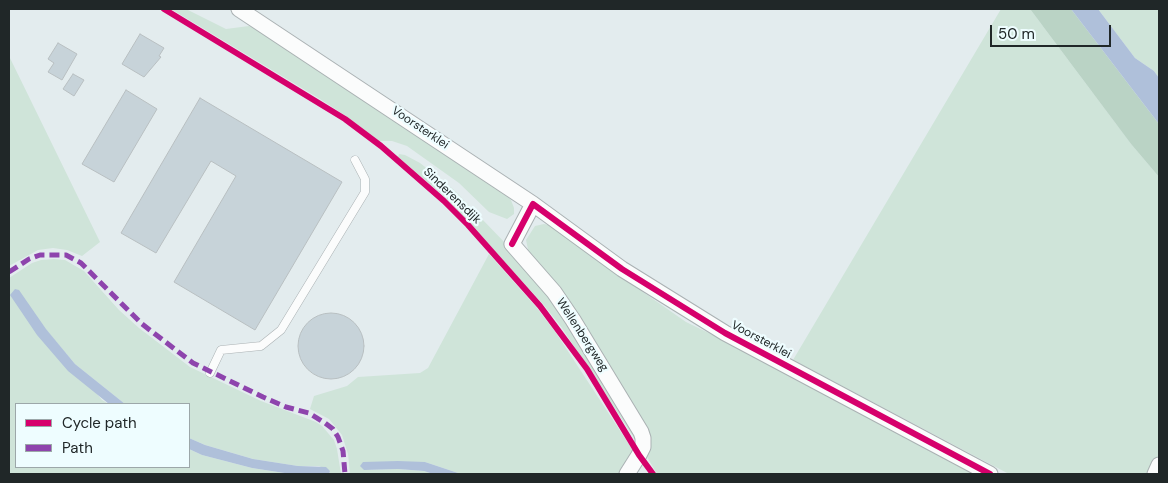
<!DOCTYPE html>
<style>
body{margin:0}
#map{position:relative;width:1168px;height:483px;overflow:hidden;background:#e3ecee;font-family:"DM Sans",sans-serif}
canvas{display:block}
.frame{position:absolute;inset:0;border:10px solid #202728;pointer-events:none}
.legend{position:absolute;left:15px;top:403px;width:175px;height:65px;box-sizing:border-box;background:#eefdff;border:1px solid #9ca7a9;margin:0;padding:6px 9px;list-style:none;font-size:15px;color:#202728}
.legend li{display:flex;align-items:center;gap:10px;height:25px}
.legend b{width:25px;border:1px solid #9ca7a9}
.scale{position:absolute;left:990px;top:25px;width:121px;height:22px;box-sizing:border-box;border:2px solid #202728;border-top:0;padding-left:6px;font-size:15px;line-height:18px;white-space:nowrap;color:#202728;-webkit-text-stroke:4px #eefdff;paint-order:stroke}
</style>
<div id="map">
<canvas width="1168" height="483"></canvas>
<div class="frame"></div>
<ul class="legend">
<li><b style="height:6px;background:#d6006c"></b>Cycle path</li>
<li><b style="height:6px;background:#8e44ad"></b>Path</li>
</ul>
<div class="scale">50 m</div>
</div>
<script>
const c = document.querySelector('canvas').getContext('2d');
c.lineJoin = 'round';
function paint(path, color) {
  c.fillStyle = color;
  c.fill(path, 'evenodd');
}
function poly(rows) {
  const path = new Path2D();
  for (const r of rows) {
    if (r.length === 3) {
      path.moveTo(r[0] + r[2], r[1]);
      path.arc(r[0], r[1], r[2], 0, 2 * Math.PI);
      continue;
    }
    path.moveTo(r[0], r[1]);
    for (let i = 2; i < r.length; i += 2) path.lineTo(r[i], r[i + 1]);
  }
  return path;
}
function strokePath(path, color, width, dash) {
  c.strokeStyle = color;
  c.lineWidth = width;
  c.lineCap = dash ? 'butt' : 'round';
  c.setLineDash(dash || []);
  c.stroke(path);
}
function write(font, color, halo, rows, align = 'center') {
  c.font = font + ' "DM Sans",sans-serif';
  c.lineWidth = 4.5;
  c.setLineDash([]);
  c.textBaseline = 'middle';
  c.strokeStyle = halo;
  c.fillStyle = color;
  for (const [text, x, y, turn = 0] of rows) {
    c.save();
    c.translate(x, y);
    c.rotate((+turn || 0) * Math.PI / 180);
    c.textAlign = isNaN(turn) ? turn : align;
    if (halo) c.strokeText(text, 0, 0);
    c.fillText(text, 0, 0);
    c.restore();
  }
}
paint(poly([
 [171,9,186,9,226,29,249,26,257,28,505,193,511,200,514,208,514,214,507,219,489,212,459,183,407,146,392,141,379,141,346,116,320,99],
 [1001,9,1030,9,1131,144,1159,177,1159,456,1151,474,1009,474,793,360],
 [1098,9,1159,9,1159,78,1154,71,1135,58],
 [9,56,100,242,82,256,67,250,53,248,38,250,9,266],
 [399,154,405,155,420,163,453,189,509,247,551,296,636,433,636,441,562,328,543,304,446,198,398,157],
 [544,224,554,226,600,262,686,322,765,360,982,474,657,474,529,254,526,240,535,226],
 [489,254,537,308,556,333,634,452,622,474,461,474,425,462,364,470,398,469,424,471,433,474,350,474,348,454,342,435,329,419,310,409,314,396,347,386,358,377,420,373,428,368],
 [54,259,65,260,84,271,119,310,139,328,190,367,261,401,316,422,322,426,334,440,337,449,341,474,329,474,330,471,319,466,298,466,253,459,205,445,189,438,189,404,125,404,75,364,12,290,102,400,109,404,16,404,16,467,189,467,189,449,202,455,252,468,291,474,9,474,9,278,32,263,41,260]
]), '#cfe4d9');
paint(poly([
 [1030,9,1071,9,1159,124,1159,177,1131,144]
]), '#bad3c5');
paint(poly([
 [1071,9,1098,9,1135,58,1154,71,1159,78,1159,124],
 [15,289,19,290,46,329,75,364,125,404,109,404,68,371,37,335,10,295],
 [189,438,205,445,253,459,298,466,326,467,330,471,329,474,291,474,252,468,202,455,189,449],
 [398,461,425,462,461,474,433,474,424,471,398,469,364,470,360,466,363,462]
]), '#afc0da');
const building = poly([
 [140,34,164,48,159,56,161,57,144,77,122,64,140,34],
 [58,43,77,54,62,80,48,72,54,63,48,59,58,43],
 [73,74,84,80,74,96,63,89,73,74],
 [126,90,157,109,114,182,82,164,126,90],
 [200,98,342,182,255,330,174,282,236,176,211,161,156,253,121,233,200,98],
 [331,346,33]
]);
paint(building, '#c7d3d9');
strokePath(building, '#b8bfc1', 1);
const service = poly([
 [210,373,221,350,261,346,281,330,365,192,365,179,355,160]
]);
const minor = poly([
 [239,9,533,204,622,269,725,333,990,474],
 [533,204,512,244,554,292,573,320,641,432,643,438,643,447,639,455,627,474],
 [1155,474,1159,465]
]);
strokePath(service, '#aab1b3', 9);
strokePath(minor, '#aab1b3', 17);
strokePath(service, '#fbfcfc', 8);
strokePath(minor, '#fbfcfc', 15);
strokePath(poly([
 [9,272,29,259,40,255,66,255,81,263,142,324,193,363,263,397,286,407,309,413,325,423,333,429,338,437,343,451,345,474]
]), '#8e44ad', 5, [10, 5]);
strokePath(poly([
 [164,9,345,119,381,146,444,201,468,225,540,306,587,369,639,455,653,474],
 [512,244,533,204,622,269,725,333,990,474]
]), '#d6006c', 6);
write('12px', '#202728', '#eefdff', [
 ["Voorsterklei",420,128,34],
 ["Sinderensdijk",452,196,44],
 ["Wellenbergweg",582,335,57],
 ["Voorsterklei",761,340,28]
]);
</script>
